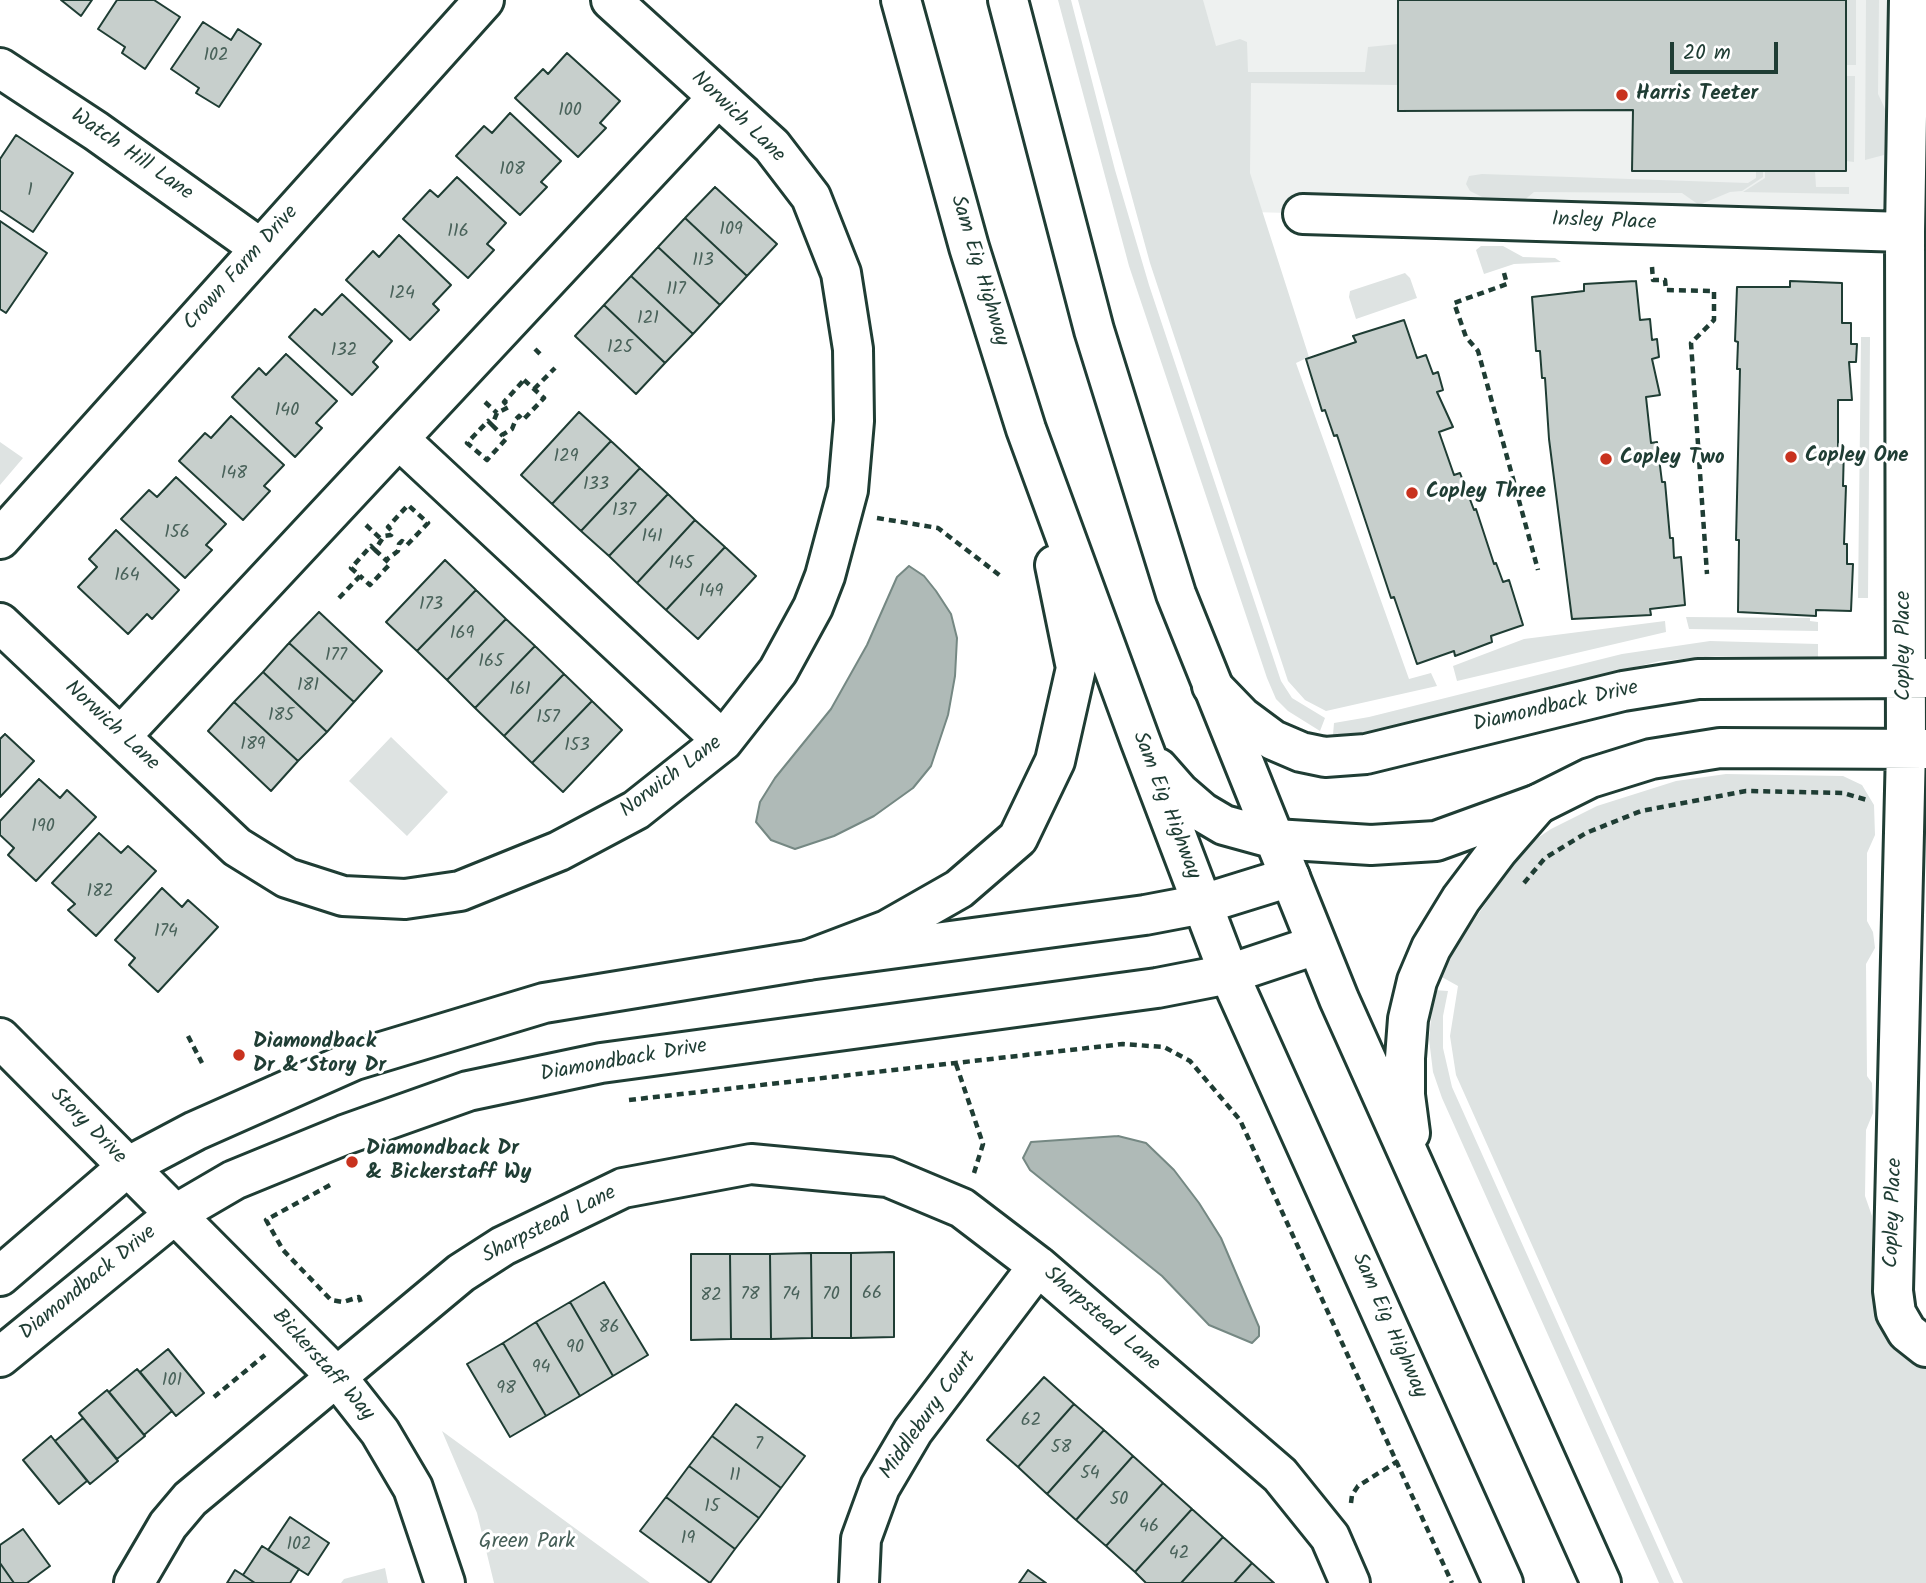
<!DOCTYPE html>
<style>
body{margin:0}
#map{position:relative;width:1926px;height:1583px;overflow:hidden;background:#fff;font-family:Kalam,sans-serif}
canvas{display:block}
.scale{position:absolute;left:1670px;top:42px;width:108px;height:32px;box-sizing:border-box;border:4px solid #1f3d34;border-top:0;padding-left:9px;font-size:21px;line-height:24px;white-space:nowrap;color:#1f3d34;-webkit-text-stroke:5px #fff;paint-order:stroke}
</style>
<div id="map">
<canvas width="1926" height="1583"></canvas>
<div class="scale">20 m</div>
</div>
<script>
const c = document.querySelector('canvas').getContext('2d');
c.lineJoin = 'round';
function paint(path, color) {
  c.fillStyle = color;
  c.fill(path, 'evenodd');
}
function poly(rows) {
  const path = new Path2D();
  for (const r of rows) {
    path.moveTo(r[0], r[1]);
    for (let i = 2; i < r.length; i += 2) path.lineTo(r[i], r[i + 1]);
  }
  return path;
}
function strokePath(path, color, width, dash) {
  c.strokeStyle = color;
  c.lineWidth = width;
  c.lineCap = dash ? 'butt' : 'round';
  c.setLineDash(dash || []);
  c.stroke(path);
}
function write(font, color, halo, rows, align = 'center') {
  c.font = font + ' Kalam,sans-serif';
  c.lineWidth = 6;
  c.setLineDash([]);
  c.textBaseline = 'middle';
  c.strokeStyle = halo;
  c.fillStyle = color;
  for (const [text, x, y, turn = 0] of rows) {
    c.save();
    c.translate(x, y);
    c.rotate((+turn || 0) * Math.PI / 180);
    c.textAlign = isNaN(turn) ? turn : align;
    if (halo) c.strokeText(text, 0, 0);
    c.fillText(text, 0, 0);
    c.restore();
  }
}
paint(poly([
 [1121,0,1926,0,1926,424,1908,424,1908,230,1179,210]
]), '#eef1f0');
paint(poly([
 [1058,0,1071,0,1115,170,1149,285,1281,681,1292,698,1325,718,1320,731,1288,711,1276,699,1267,678,1129,266],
 [1078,0,1203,0,1216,46,1240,39,1247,42,1248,72,1365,72,1368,47,1398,44,1398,85,1251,83,1250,173,1309,357,1296,363,1409,679,1431,673,1437,686,1326,711,1305,700,1288,681,1150,263],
 [1846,0,1856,0,1856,65,1846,65],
 [1866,0,1879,0,1878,94,1886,111,1884,155,1865,160],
 [1846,76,1855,76,1854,162,1846,161],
 [1756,171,1763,171,1763,177,1742,191,1730,192,1699,205,1682,193,1676,193,1534,192,1522,202,1490,201,1470,191,1466,184,1469,176,1482,174,1748,183,1756,178],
 [1765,171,1815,171,1816,187,1849,187,1849,194,1743,192,1765,178],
 [1481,246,1503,246,1523,257,1555,258,1561,262,1514,264,1484,274,1476,250],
 [1405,273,1410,278,1417,298,1356,319,1349,297,1350,291],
 [1861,337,1870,337,1868,598,1858,598],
 [0,442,23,458,0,485],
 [1686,617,1810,618,1810,621,1818,622,1818,631,1689,629],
 [1665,621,1666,632,1457,681,1453,666,1524,639],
 [1710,641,1818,644,1818,657,1717,656,1660,661,1367,732,1333,735,1334,723,1369,717,1622,654],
 [391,737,448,792,407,836,349,781],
 [1726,774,1843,776,1862,785,1874,805,1875,835,1867,853,1867,921,1873,932,1875,948,1866,964,1867,1076,1872,1083,1873,1113,1866,1130,1865,1196,1872,1216,1872,1297,1877,1320,1888,1341,1902,1356,1926,1366,1926,1583,1683,1583,1456,1075,1450,1036,1458,986,1440,976,1450,955,1517,858,1533,841,1551,829,1597,806,1676,781],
 [1434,990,1448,991,1443,1016,1443,1048,1452,1087,1674,1583,1659,1583,1442,1098,1433,1072,1429,1039],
 [442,1431,650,1583,494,1583,477,1513],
 [385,1568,388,1583,341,1583,344,1579]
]), '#dee3e2');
const water = poly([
 [909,566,924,576,936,591,951,614,957,638,955,676,948,715,931,766,913,788,874,816,834,836,795,849,771,840,756,822,760,802,775,778,831,709,867,645,897,577,909,566],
 [1118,1136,1146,1143,1174,1170,1199,1203,1221,1238,1259,1327,1259,1336,1252,1343,1209,1325,1162,1276,1030,1170,1023,1158,1031,1142,1118,1136]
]);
paint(water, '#afbab7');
strokePath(water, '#758883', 2);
const building = poly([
 [61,0,92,0,81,16,61,0],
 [117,0,154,0,180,17,145,69,122,53,125,47,98,29,117,0],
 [1398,0,1846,0,1846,171,1632,171,1633,110,1398,111,1398,0],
 [203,22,231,40,238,29,261,44,219,107,196,93,199,88,171,69,203,22],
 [567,53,620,101,600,123,606,128,578,157,515,98,543,69,548,74,567,53],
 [510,113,561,161,541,182,547,187,520,215,456,156,484,126,492,133,510,113],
 [16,135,73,173,33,232,0,210,0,159,16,135],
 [457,177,506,223,487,244,494,250,468,278,403,219,430,190,438,197,457,177],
 [715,187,777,244,747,276,685,218,715,187],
 [685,218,747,276,720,305,658,247,685,218],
 [0,221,47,253,6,313,0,309,0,221],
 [399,235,451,285,433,304,439,310,410,340,346,280,373,251,379,257,399,235],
 [658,247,720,305,693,334,631,276,658,247],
 [631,276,693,334,665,363,604,305,631,276],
 [1636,281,1640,320,1650,319,1652,340,1657,339,1659,357,1652,359,1660,395,1646,397,1651,443,1657,442,1662,482,1665,482,1670,538,1673,538,1674,558,1681,557,1685,605,1650,609,1651,615,1572,619,1549,439,1545,378,1542,378,1540,351,1536,351,1532,297,1584,291,1584,284,1636,281],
 [1790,281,1842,283,1842,323,1851,323,1851,344,1857,344,1856,362,1849,362,1852,400,1838,400,1838,446,1844,446,1843,486,1846,486,1844,544,1847,544,1847,564,1853,564,1851,611,1816,610,1816,616,1738,612,1739,540,1736,540,1740,369,1737,369,1738,342,1735,341,1737,287,1790,287,1790,281],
 [342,294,392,341,373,362,378,367,352,395,289,337,315,309,322,315,342,294],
 [604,305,665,363,636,394,575,336,604,305],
 [1404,320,1417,358,1426,355,1433,374,1438,372,1443,390,1437,392,1453,427,1439,432,1454,475,1460,473,1474,510,1476,509,1494,564,1496,563,1503,582,1509,580,1523,625,1491,636,1492,642,1455,656,1454,651,1417,664,1394,597,1391,598,1337,435,1334,436,1325,410,1322,411,1306,359,1356,342,1353,336,1404,320],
 [286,354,337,401,316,423,322,428,295,457,232,397,259,368,266,375,286,354],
 [579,412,611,441,552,504,521,475,579,412],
 [231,416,284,465,264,486,270,491,243,520,179,461,205,433,211,438,231,416],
 [611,441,640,468,581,531,552,504,611,441],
 [640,468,668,494,609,556,581,531,640,468],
 [176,477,226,524,206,545,212,550,185,578,121,519,149,490,157,497,176,477],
 [668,494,695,520,637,583,609,556,668,494],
 [695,520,725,547,666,610,637,583,695,520],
 [116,530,179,590,152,619,147,614,128,634,78,587,97,567,89,559,116,530],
 [725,547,756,576,698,639,666,610,725,547],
 [445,560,476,590,417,651,386,622,445,560],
 [476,590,506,619,447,680,417,651,476,590],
 [319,612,382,671,354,702,289,643,319,612],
 [506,619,535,646,475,708,447,680,506,619],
 [289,643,354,702,327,732,263,672,289,643],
 [535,646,564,674,504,736,475,708,535,646],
 [263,672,327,732,298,761,234,702,263,672],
 [564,674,592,701,532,763,504,736,564,674],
 [592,701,622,730,563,792,532,763,592,701],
 [234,702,298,761,271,791,208,731,234,702],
 [5,734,34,761,0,797,0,739,5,734],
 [39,779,60,798,67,790,96,817,36,881,8,855,14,848,0,835,0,821,39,779],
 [99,833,121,853,128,846,156,871,96,936,68,910,75,904,52,883,99,833],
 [162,888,182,907,188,900,218,927,158,992,129,965,135,958,115,940,162,888],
 [894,1252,894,1337,851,1338,851,1253,894,1252],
 [811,1253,851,1253,851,1338,812,1338,811,1253],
 [811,1253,812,1338,771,1339,770,1254,811,1253],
 [691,1254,730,1254,731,1339,691,1340,691,1254],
 [730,1254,770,1254,771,1339,731,1339,730,1254],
 [604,1282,648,1355,613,1376,570,1302,604,1282],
 [570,1302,613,1376,580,1396,536,1322,570,1302],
 [536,1322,580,1396,546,1416,503,1343,536,1322],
 [503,1343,546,1416,510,1437,467,1364,503,1343],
 [168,1349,204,1393,176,1416,140,1372,168,1349],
 [137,1369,172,1411,144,1435,109,1392,137,1369],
 [1044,1377,1074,1404,1018,1467,987,1440,1044,1377],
 [107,1390,145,1436,117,1459,79,1413,107,1390],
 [736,1404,805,1456,781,1488,712,1436,736,1404],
 [1074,1404,1104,1430,1047,1494,1018,1467,1074,1404],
 [83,1418,118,1461,90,1484,55,1441,83,1418],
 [1104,1430,1133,1456,1076,1520,1047,1494,1104,1430],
 [51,1436,87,1481,59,1504,23,1460,51,1436],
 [712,1436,781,1488,759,1518,689,1466,712,1436],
 [1133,1456,1163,1483,1106,1546,1076,1520,1133,1456],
 [689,1466,759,1518,735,1549,666,1497,689,1466],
 [1163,1483,1192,1509,1135,1572,1106,1546,1163,1483],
 [666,1497,735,1549,710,1583,640,1531,666,1497],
 [1192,1509,1223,1537,1181,1583,1146,1583,1135,1572,1192,1509],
 [290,1517,329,1543,308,1575,268,1550,290,1517],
 [23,1529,50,1566,27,1583,14,1583,0,1563,0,1545,23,1529],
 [1223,1537,1252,1563,1234,1583,1181,1583,1223,1537],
 [262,1546,299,1569,290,1583,255,1583,243,1575,262,1546],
 [0,1563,14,1583,0,1583,0,1563],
 [1252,1563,1274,1583,1234,1583,1252,1563],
 [235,1570,243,1575,255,1583,227,1583,235,1570],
 [1028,1570,1046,1583,1019,1583,1028,1570]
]);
paint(building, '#c7cfcc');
strokePath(building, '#1f3d34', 2);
const minor = poly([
 [1909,0,1905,232,1906,749,1893,1291,1896,1313,1907,1332,1926,1347],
 [0,68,96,131,260,248],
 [1303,214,1905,232],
 [401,441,723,741],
 [0,539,484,0],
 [0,623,237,847,287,878,343,896,405,899,460,891,559,851,636,810,723,741,778,671,813,607,825,576,848,490,854,421,853,349,841,273,811,197,772,146,611,0],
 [1212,686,1242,717,1273,740,1301,752,1325,757,1366,754,1623,691,1698,679,1926,678],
 [121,736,718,97],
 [1275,839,1371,845,1436,841,1538,804,1590,778,1651,759,1720,748,1926,749],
 [0,1038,336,1376,380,1432,413,1488,445,1583],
 [0,1276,127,1167,195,1131,355,1060,544,1003,808,960,1145,915,1203,904,1290,877],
 [0,1357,174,1215,234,1180,344,1135,468,1091,601,1063,1157,988,1229,974,1316,945],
 [134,1583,168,1525,190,1499,461,1273,503,1246,623,1188,751,1164,888,1177,962,1208,1038,1266,1280,1475,1330,1537,1350,1583],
 [859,1583,861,1539,880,1487,913,1431,1038,1266]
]);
const major = poly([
 [901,0,969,247,1026,429,1140,740,1229,974,1503,1583],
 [1008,0,1094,330,1176,594,1339,999,1601,1583],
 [1158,768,1180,793,1202,812,1224,825,1275,839],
 [808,960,887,930,959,889,1018,838,1055,761,1076,668,1055,565],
 [1410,1133,1405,1095,1405,1058,1408,1019,1417,981,1431,948,1461,899,1498,850,1538,804]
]);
strokePath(minor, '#1f3d34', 44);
strokePath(major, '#1f3d34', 44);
strokePath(poly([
 [1652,267,1653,280,1665,280,1666,290,1714,291,1714,320,1691,343,1707,574],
 [1504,273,1507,284,1454,303,1466,337,1478,351,1538,570],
 [535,349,543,357],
 [524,380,544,398,523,420,519,416,516,419,512,429,502,435,506,439,487,460,467,443,488,421,492,425,497,413,509,407,504,402,524,380],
 [534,389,555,368],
 [485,402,497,413],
 [492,425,502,435],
 [877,518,938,528,1002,577],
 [366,525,381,539],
 [375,550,386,560],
 [339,598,360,576,351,568,371,546,375,550,384,536,391,535,393,532,388,527,408,505,428,523,407,545,402,541,399,544,398,551,386,560,390,564,370,585,360,576],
 [1524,883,1545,858,1586,833,1641,811,1746,791,1843,793,1867,800],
 [188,1036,202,1063],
 [956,1064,983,1144,974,1173],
 [629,1100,1123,1044,1164,1047,1190,1061,1240,1120,1452,1583],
 [330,1185,266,1220,283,1250,331,1300,343,1302,359,1297,362,1306],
 [214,1397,265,1355],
 [1351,1503,1352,1495,1358,1486,1398,1461]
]), '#1f3d34', 4.5, [7, 5]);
strokePath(minor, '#fff', 38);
strokePath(major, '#fff', 38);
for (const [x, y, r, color] of [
 [1622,95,7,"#c8321e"],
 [1791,457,7,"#c8321e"],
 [1606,459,7,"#c8321e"],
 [1412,493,7,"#c8321e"],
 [239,1055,7,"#c8321e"],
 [352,1162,7,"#c8321e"]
]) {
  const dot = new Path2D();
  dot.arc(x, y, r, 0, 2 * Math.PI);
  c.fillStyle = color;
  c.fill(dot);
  strokePath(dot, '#fff', 2.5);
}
write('18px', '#49625a', null, [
 ["102",216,57],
 ["100",570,112],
 ["108",512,171],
 ["1",30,192],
 ["109",731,231],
 ["116",458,233],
 ["113",703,262],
 ["117",676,291],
 ["124",402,295],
 ["121",648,320],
 ["125",620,349],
 ["132",344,352],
 ["140",287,412],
 ["129",566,458],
 ["148",234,475],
 ["133",596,486],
 ["137",624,512],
 ["156",177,534],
 ["141",652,538],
 ["145",681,565],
 ["164",127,577],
 ["149",711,593],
 ["173",431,606],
 ["169",462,635],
 ["177",336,657],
 ["165",491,663],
 ["181",308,687],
 ["161",520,691],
 ["185",281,717],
 ["157",548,719],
 ["189",253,746],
 ["153",577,747],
 ["190",43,828],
 ["182",100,893],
 ["174",166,933],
 ["66",872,1295],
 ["78",750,1296],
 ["74",791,1296],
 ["70",831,1296],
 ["82",711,1297],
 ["86",609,1329],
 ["90",575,1349],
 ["94",541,1369],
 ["101",172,1382],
 ["98",506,1390],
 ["62",1031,1422],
 ["7",759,1446],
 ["58",1061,1449],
 ["54",1090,1475],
 ["11",735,1477],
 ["50",1119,1501],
 ["15",712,1508],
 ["46",1149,1528],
 ["19",688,1540],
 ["102",299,1546],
 ["42",1179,1555]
]);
write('bold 21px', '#1f3d34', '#fff', [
 ["Harris Teeter",1636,95],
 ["Copley One",1805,457],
 ["Copley Two",1620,459],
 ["Copley Three",1426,493],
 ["Diamondback",253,1043],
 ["Dr & Story Dr",253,1067],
 ["Diamondback Dr",366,1150],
 ["& Bickerstaff Wy",366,1174]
], 'left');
write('21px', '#1f3d34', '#fff', [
 ["Norwich Lane",737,118,44],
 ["Watch Hill Lane",131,156,35],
 ["Insley Place",1604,223,2],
 ["Crown Farm Drive",242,269,-48],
 ["Sam Eig Highway",978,271,73],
 ["Copley Place",1905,646,-90],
 ["Diamondback Drive",1556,708,-13],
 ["Norwich Lane",111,727,43],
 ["Norwich Lane",672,778,-37],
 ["Sam Eig Highway",1165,806,69],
 ["Diamondback Drive",624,1062,-10],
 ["Story Drive",87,1127,45],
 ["Copley Place",1895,1213,-88],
 ["Sharpstead Lane",550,1226,-27],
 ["Diamondback Drive",89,1284,-39],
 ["Sharpstead Lane",1101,1320,41],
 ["Sam Eig Highway",1388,1326,66],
 ["Bickerstaff Way",322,1366,48],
 ["Middlebury Court",929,1416,-55]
]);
write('21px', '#455e57', '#fff', [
 ["Green Park",527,1543]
]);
</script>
